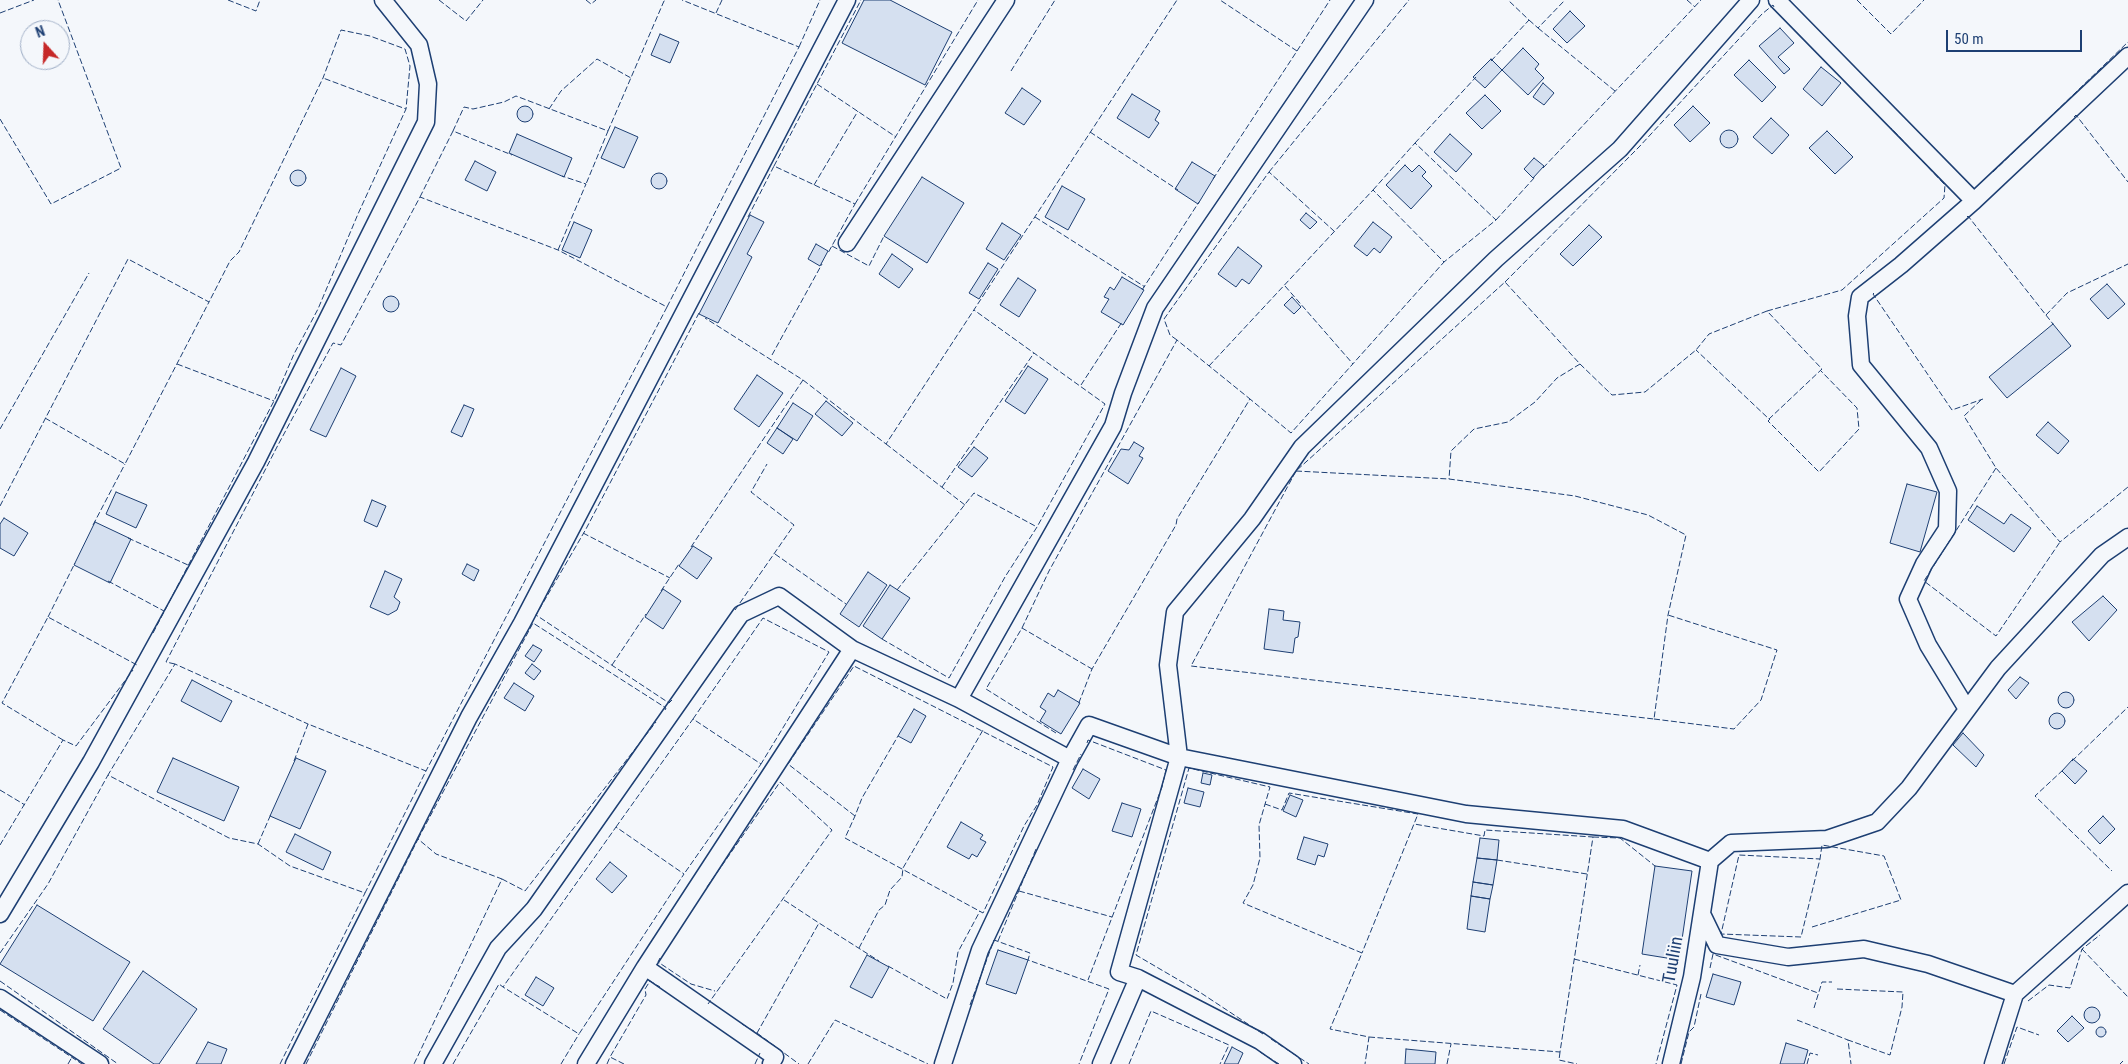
<!DOCTYPE html>
<style>
body{margin:0}
#map{position:relative;width:2128px;height:1064px;overflow:hidden;background:#f4f7fb;font-family:"Roboto Condensed",sans-serif}
canvas{display:block}
.north{position:absolute;left:20px;top:20px;width:50px;height:50px;box-sizing:border-box;background:#f4f7fb;border:1px solid #9eadc5;border-radius:50%;rotate:340deg;font-size:14px;font-weight:700;line-height:20px;text-align:center;color:#1d3f73}
.north::after{content:'';display:block;margin:auto;width:18px;height:22px;background:#c62828;clip-path:polygon(50% 0,100% 100%,50% 72%,0 100%)}
.scale{position:absolute;left:1946px;top:30px;width:136px;height:22px;box-sizing:border-box;border:2px solid #1d3f73;border-top:0;padding-left:6px;font-size:15px;line-height:18px;white-space:nowrap;color:#1d3f73;-webkit-text-stroke:4px #f4f7fb;paint-order:stroke}
</style>
<div id="map">
<canvas width="2128" height="1064"></canvas>
<div class="north">N</div>
<div class="scale">50 m</div>
</div>
<script>
const c = document.querySelector('canvas').getContext('2d');
c.lineJoin = 'round';
function paint(path, color) {
  c.fillStyle = color;
  c.fill(path, 'evenodd');
}
function poly(rows) {
  const path = new Path2D();
  for (const r of rows) {
    if (r.length === 3) {
      path.moveTo(r[0] + r[2], r[1]);
      path.arc(r[0], r[1], r[2], 0, 2 * Math.PI);
      continue;
    }
    path.moveTo(r[0], r[1]);
    for (let i = 2; i < r.length; i += 2) path.lineTo(r[i], r[i + 1]);
  }
  return path;
}
function strokePath(path, color, width, dash) {
  c.strokeStyle = color;
  c.lineWidth = width;
  c.lineCap = dash ? 'butt' : 'round';
  c.setLineDash(dash || []);
  c.stroke(path);
}
function write(font, color, halo, rows, align = 'center') {
  c.font = font + ' "Roboto Condensed",sans-serif';
  c.lineWidth = 4;
  c.setLineDash([]);
  c.textBaseline = 'middle';
  c.strokeStyle = halo;
  c.fillStyle = color;
  for (const [text, x, y, turn = 0] of rows) {
    c.save();
    c.translate(x, y);
    c.rotate((+turn || 0) * Math.PI / 180);
    c.textAlign = isNaN(turn) ? turn : align;
    if (halo) c.strokeText(text, 0, 0);
    c.fillText(text, 0, 0);
    c.restore();
  }
}
const building = poly([
 [864,0,890,0,952,32,925,85,842,43,864,0],
 [1570,11,1585,26,1567,43,1553,29,1570,11],
 [1780,28,1794,43,1778,57,1790,69,1784,74,1759,46,1780,28],
 [660,34,679,42,670,63,651,55,660,34],
 [1523,48,1539,64,1535,69,1544,78,1528,95,1502,70,1523,48],
 [1491,59,1502,70,1485,88,1473,77,1491,59],
 [1749,60,1776,87,1762,102,1734,75,1749,60],
 [1821,67,1841,83,1822,106,1803,89,1821,67],
 [1543,83,1554,93,1544,105,1533,97,1543,83],
 [1022,88,1041,101,1024,125,1005,113,1022,88],
 [1132,94,1160,111,1155,120,1159,123,1149,138,1117,118,1132,94],
 [1485,95,1501,111,1482,129,1466,113,1485,95],
 [525,114,8],
 [1693,106,1710,123,1690,142,1674,125,1693,106],
 [1771,118,1789,135,1772,154,1753,137,1771,118],
 [615,127,638,137,624,168,601,158,615,127],
 [1729,139,9],
 [1827,131,1853,157,1835,174,1809,148,1827,131],
 [517,134,572,158,564,177,509,153,517,134],
 [1450,134,1472,154,1456,172,1434,152,1450,134],
 [1534,158,1544,166,1533,178,1524,169,1534,158],
 [475,161,496,172,487,191,465,180,475,161],
 [1192,162,1215,176,1198,204,1175,189,1192,162],
 [1405,165,1412,172,1419,165,1426,172,1422,176,1432,186,1411,209,1386,185,1405,165],
 [298,178,8],
 [659,181,8],
 [922,177,964,203,927,263,884,236,922,177],
 [1062,186,1085,199,1068,230,1045,217,1062,186],
 [1306,213,1317,222,1310,229,1300,220,1306,213],
 [750,215,764,222,747,254,752,257,718,323,699,314,750,215],
 [574,222,592,230,580,258,562,250,574,222],
 [1373,222,1392,237,1380,253,1374,248,1367,256,1354,246,1373,222],
 [1002,223,1021,235,1004,260,986,249,1002,223],
 [1589,225,1602,237,1573,266,1560,254,1589,225],
 [816,244,828,251,820,266,808,259,816,244],
 [1238,247,1262,266,1249,284,1242,279,1236,287,1218,274,1238,247],
 [892,254,913,269,899,288,879,274,892,254],
 [988,263,998,269,979,299,969,293,988,263],
 [1122,277,1144,290,1123,325,1101,312,1109,299,1104,297,1110,287,1114,290,1122,277],
 [1018,278,1036,290,1019,317,1000,305,1018,278],
 [2107,284,2125,304,2108,319,2090,299,2107,284],
 [391,304,8],
 [1292,297,1301,307,1294,314,1284,305,1292,297],
 [2053,324,2071,346,2007,398,1989,377,2053,324],
 [1028,366,1048,379,1025,414,1005,401,1028,366],
 [341,368,356,376,326,437,310,430,341,368],
 [757,375,783,393,759,427,734,409,757,375],
 [826,401,853,423,842,436,815,414,826,401],
 [793,403,813,416,797,441,777,428,793,403],
 [464,405,474,409,462,437,451,432,464,405],
 [2048,422,2069,441,2058,454,2036,435,2048,422],
 [777,428,793,439,783,454,767,443,777,428],
 [1134,442,1144,448,1139,456,1143,458,1128,484,1108,471,1121,449,1129,450,1134,442],
 [974,447,988,458,972,477,958,467,974,447],
 [1907,484,1937,492,1920,552,1890,543,1907,484],
 [116,492,147,505,136,528,106,514,116,492],
 [372,500,386,506,377,527,364,521,372,500],
 [1977,506,2004,524,2011,514,2031,528,2014,552,1968,520,1977,506],
 [4,518,28,533,14,556,0,548,0,524,4,518],
 [95,522,131,539,110,583,74,565,95,522],
 [693,546,712,558,697,579,679,566,693,546],
 [467,564,479,570,474,581,462,574,467,564],
 [385,571,402,579,394,597,400,602,397,610,388,615,370,607,385,571],
 [868,572,887,585,859,627,840,614,868,572],
 [890,585,910,598,882,639,863,626,890,585],
 [663,589,681,601,663,629,645,617,663,589],
 [2103,596,2117,610,2089,641,2072,622,2103,596],
 [1269,609,1284,611,1283,620,1300,622,1298,637,1295,638,1293,653,1264,649,1269,609],
 [533,645,542,650,534,662,525,656,533,645],
 [532,664,541,671,534,680,525,673,532,664],
 [2020,677,2029,683,2016,699,2008,690,2020,677],
 [192,680,232,701,221,722,181,701,192,680],
 [514,683,534,696,525,711,504,698,514,683],
 [1058,690,1080,703,1061,734,1040,721,1046,711,1040,707,1048,693,1054,697,1058,690],
 [2066,700,8],
 [914,709,926,716,911,743,898,736,914,709],
 [2057,721,8],
 [1963,733,1984,755,1976,767,1953,745,1963,733],
 [173,758,239,787,224,821,157,792,173,758],
 [296,758,326,771,300,829,270,816,296,758],
 [2073,759,2087,771,2075,784,2062,771,2073,759],
 [1083,769,1100,779,1089,799,1072,788,1083,769],
 [1203,773,1212,775,1210,785,1201,783,1203,773],
 [1188,788,1204,792,1200,807,1184,803,1188,788],
 [1290,795,1303,800,1296,817,1283,811,1290,795],
 [1122,803,1141,809,1132,837,1112,831,1122,803],
 [2103,816,2115,829,2100,844,2088,831,2103,816],
 [961,822,983,835,980,839,986,842,977,857,972,854,969,859,947,847,961,822],
 [295,834,331,852,323,870,286,852,295,834],
 [1304,837,1328,844,1324,857,1318,855,1315,865,1297,859,1304,837],
 [1480,838,1499,840,1497,860,1477,858,1480,838],
 [1477,858,1497,860,1493,885,1473,882,1477,858],
 [610,862,627,876,612,893,596,879,610,862],
 [1655,866,1692,871,1679,960,1642,954,1655,866],
 [1473,882,1493,885,1490,899,1471,896,1473,882],
 [1471,896,1490,899,1485,932,1467,929,1471,896],
 [37,905,130,962,93,1021,0,964,37,905],
 [998,950,1028,960,1016,994,986,984,998,950],
 [867,955,889,967,872,998,850,987,867,955],
 [143,971,197,1009,159,1064,154,1064,103,1029,143,971],
 [1713,974,1741,982,1734,1005,1706,997,1713,974],
 [536,977,554,988,543,1006,525,995,536,977],
 [2092,1015,8],
 [2072,1016,2084,1028,2068,1042,2057,1031,2072,1016],
 [2101,1032,5],
 [208,1042,227,1049,221,1064,196,1064,208,1042],
 [1786,1043,1808,1050,1804,1064,1780,1064,1786,1043],
 [1232,1047,1243,1053,1238,1064,1224,1064,1232,1047],
 [1406,1049,1436,1052,1435,1064,1405,1064,1406,1049]
]);
paint(building, '#d5e0f0');
strokePath(building, '#1d3f73', 1);
const street = poly([
 [1777,0,1974,201],
 [847,243,1006,0],
 [959,699,1113,426,1123,393,1155,308,1365,0],
 [1967,709,1928,645,1908,599,1924,564,1947,529,1948,491,1929,448,1861,365,1857,316,1860,297,1901,265,1974,201,2128,56],
 [1710,861,1731,843,1827,839,1877,822,1909,788,1998,668,2102,555,2128,537],
 [0,914,91,762,256,462,426,122,428,84,419,45,383,0],
 [1702,914,1717,945,1788,957,1864,949,1928,964,2015,994],
 [645,967,775,1057,771,1064],
 [0,998,100,1064],
 [294,1064,469,717,522,623,847,0],
 [433,1064,498,948,534,909,741,614,779,596,852,649,959,699,1070,759],
 [586,1064,645,967,852,649],
 [943,1064,980,950,1070,759,1089,725,1179,757,1466,814,1623,829,1710,861],
 [1101,1064,1138,978],
 [1293,1064,1260,1041,1138,978,1119,972,1179,757,1168,665,1175,612,1252,519,1302,447,1496,259,1620,149,1751,0],
 [1671,1064,1692,977,1710,861],
 [1993,1064,2015,994,2128,893]
]);
strokePath(street, '#1d3f73', 19);
strokePath(street, '#f4f7fb', 16);
strokePath(poly([
 [228,0,256,11,260,0],
 [439,0,466,21,483,0],
 [586,0,591,4,596,0],
 [1687,0,1695,7],
 [1857,0,1891,34,1924,0],
 [0,13,34,0],
 [716,13,722,0],
 [1529,20,1538,28,1565,0],
 [1538,28,1615,91],
 [799,47,820,0],
 [1297,51,1330,0],
 [1491,61,1529,20,1508,0],
 [1011,71,1055,0],
 [817,84,896,137],
 [549,109,561,91,597,59,631,78],
 [2074,117,2076,115,2128,182],
 [0,119,51,204,121,168,58,0],
 [453,131,464,107,473,109,504,102,516,96,608,131,586,184],
 [608,131,664,1,666,0],
 [1090,132,1178,190],
 [1415,143,1476,77],
 [774,166,861,0],
 [1543,168,1701,0],
 [1269,172,1409,0],
 [1993,172,2128,42],
 [1213,179,1297,51,1220,0],
 [814,185,858,111],
 [1373,190,1415,143,1496,220,1444,262],
 [420,197,453,131,512,155],
 [855,204,978,0],
 [748,217,774,166,855,204,828,253],
 [1035,217,1145,287],
 [1967,217,1968,216,2053,324],
 [1496,220,1535,177],
 [832,246,869,266,884,236],
 [558,250,586,184,562,176],
 [1505,282,1639,147,1762,14,1773,5,1774,7],
 [1285,286,1353,364],
 [1142,290,1199,202],
 [1874,293,1873,294,1952,410,1983,399],
 [667,307,799,47,682,0],
 [1767,311,1842,290,1944,198,1945,185,1891,128],
 [2046,315,2067,293,2128,264],
 [1177,340,1170,335,1164,319,1269,172,1334,231],
 [772,355,822,264],
 [177,364,274,401],
 [1580,364,1612,395,1645,392,1696,350,1709,334,1767,311,1822,369,1769,419,1696,350],
 [1209,366,1373,190,1444,262,1291,433,1250,399],
 [803,380,886,444,1177,0],
 [1081,385,1122,322],
 [1981,400,1964,416,1996,468,2060,542,2128,487],
 [45,418,125,464,209,302],
 [1770,419,1768,421,1819,472,1859,429,1857,408,1821,371],
 [0,429,89,273],
 [886,444,965,505],
 [1996,468,1924,581,1996,636,2060,542],
 [1296,471,1449,479,1575,496,1648,515,1686,535,1668,615,1654,719,1191,666,1296,471,1505,282,1580,364,1557,378,1535,402,1508,422,1474,429,1451,451,1449,479],
 [942,487,1034,353],
 [0,506,128,259,209,302,230,261,239,252,323,78,341,30,370,36,405,49,410,66,406,109],
 [93,525,125,464],
 [583,533,670,578],
 [128,538,188,565],
 [691,547,803,380,705,318],
 [775,554,846,604],
 [108,581,164,611],
 [897,590,974,493,1037,527],
 [661,591,679,564],
 [735,610,794,525,751,492,767,464],
 [48,617,75,563],
 [1022,628,1049,571,1177,340,1250,399,1177,519,1176,525,1092,669,1078,705],
 [153,633,274,401,294,354,318,309,358,214,406,109,323,78],
 [882,639,949,678,1005,577,1037,527,1105,404,974,310],
 [175,664,166,662,278,445,333,343,341,345,420,197,558,250,667,307,426,771],
 [612,665,646,614],
 [672,700,669,703,536,615,586,529,699,313],
 [693,719,763,618,829,652,761,764],
 [1654,719,1734,729,1761,700,1777,650,1668,615],
 [1056,733,986,689,1022,628,1092,669],
 [63,740,2,703,48,617,137,665],
 [1087,743,1088,740,1166,770,1162,787,1088,980],
 [294,761,308,724,426,771,365,893,290,866,258,844,229,838,108,775,175,664,308,724],
 [2072,761,2128,707],
 [1073,770,1081,754],
 [2063,770,2035,796,2112,871],
 [0,790,25,805],
 [1265,804,1282,810,1289,793,1418,814,1362,953],
 [855,816,788,764,854,666,1053,767,1037,805,1024,826,983,913,845,838,855,816,862,798,898,736],
 [616,827,693,719,761,764,684,874],
 [1593,837,1620,838,1655,866],
 [418,839,533,623,666,708,665,710],
 [258,844,271,814],
 [0,845,63,740,76,746,133,670],
 [1497,860,1587,874],
 [502,879,525,891,656,722],
 [707,887,780,782,832,830,708,1004],
 [1019,891,1112,917],
 [784,900,819,923],
 [1812,927,1901,900,1884,856,1822,845,1820,859,1801,937,1721,934,1739,855,1820,859],
 [998,941,1036,849],
 [859,948,879,910,885,905,890,890,902,877,903,868,983,730],
 [2082,949,2128,997],
 [0,953,48,884,108,775],
 [660,958,658,962,691,984,715,991],
 [1574,959,1677,985,1656,1064],
 [888,966,947,999,953,983,958,952,980,911],
 [1710,968,1713,954,1818,993],
 [1638,975,1640,965],
 [0,981,118,1064],
 [1837,989,1903,992,1902,1007,1890,1055,1848,1040,1851,1064],
 [2028,1001,2049,985,2070,988,2082,949,2100,935],
 [970,1005,994,940,1030,953,1028,960,1109,989,1079,1064],
 [1814,1008,1822,982,1832,982],
 [0,1010,82,1064],
 [1797,1020,1848,1040],
 [742,1024,757,1033,819,923,879,961],
 [757,1033,799,1064],
 [1263,1034,1201,993,1136,955,1189,768,1270,787,1259,825,1260,858,1253,885,1243,903,1362,953,1330,1029,1369,1037,1365,1064],
 [1369,1037,1560,1052,1593,837,1485,830,1484,836,1414,824],
 [1271,1039,1309,1064],
 [1260,1052,1279,1064],
 [1560,1052,1559,1060,1577,1064],
 [68,1064,72,1057],
 [280,1064,365,893],
 [306,1064,418,839,436,854,502,879,414,1064],
 [453,1064,499,984,503,987,579,1034,684,874,616,827,503,987],
 [561,1064,579,1034],
 [607,1064,610,1057],
 [624,1064,610,1057,646,995,645,989,650,981,660,987],
 [755,1064,760,1053],
 [808,1064,835,1020,928,1064],
 [1129,1064,1151,1011,1229,1045,1220,1064],
 [1447,1064,1451,1044],
 [1681,1064,1689,1032,1694,1027,1701,994],
 [1807,1064,1810,1053,1818,1055],
 [2004,1064,2017,1027,2039,1035],
 [2120,1064,2123,1061]
]), '#1d3f73', 1, [6, 2.5]);
write('18px', '#1d3f73', '#f4f7fb', [
 ["Tuuliin",1674,960,-80]
]);
</script>
